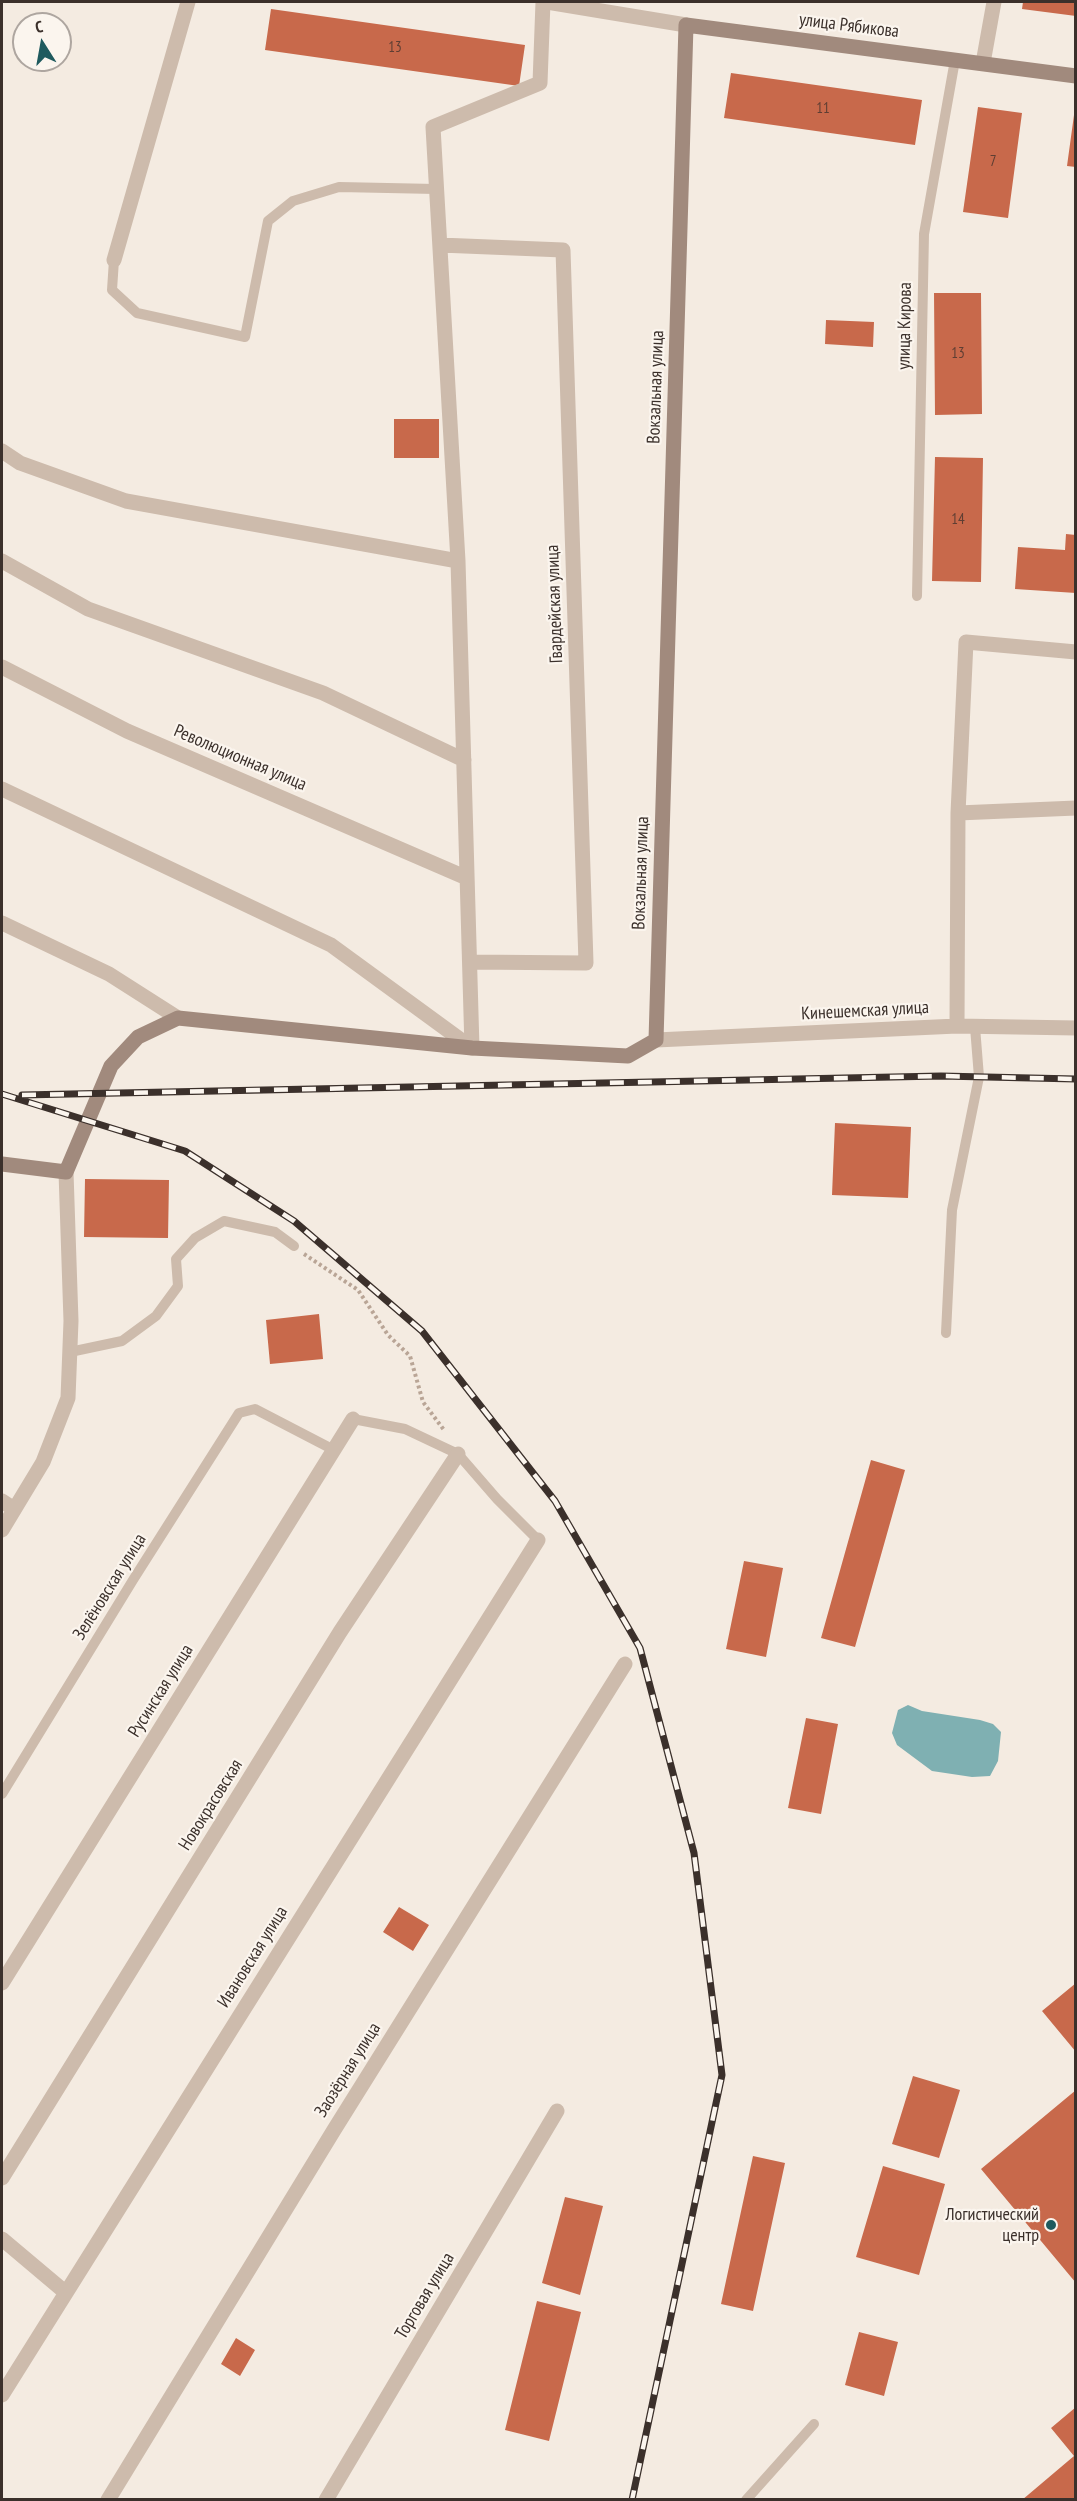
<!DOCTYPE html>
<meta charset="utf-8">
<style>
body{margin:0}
#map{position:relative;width:1077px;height:2501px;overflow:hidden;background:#f4ebe1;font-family:"PT Sans Narrow",sans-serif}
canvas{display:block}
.frame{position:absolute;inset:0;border:3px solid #3b302b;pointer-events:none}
.north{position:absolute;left:12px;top:12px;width:60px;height:60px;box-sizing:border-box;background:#fbf5ee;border:2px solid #aea6a0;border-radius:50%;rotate:349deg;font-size:16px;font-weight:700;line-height:24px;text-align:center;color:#3b302b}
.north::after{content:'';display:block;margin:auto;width:21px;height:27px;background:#1f5a5e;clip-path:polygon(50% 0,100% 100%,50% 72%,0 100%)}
</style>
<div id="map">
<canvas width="1077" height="2501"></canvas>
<div class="frame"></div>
<div class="north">С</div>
</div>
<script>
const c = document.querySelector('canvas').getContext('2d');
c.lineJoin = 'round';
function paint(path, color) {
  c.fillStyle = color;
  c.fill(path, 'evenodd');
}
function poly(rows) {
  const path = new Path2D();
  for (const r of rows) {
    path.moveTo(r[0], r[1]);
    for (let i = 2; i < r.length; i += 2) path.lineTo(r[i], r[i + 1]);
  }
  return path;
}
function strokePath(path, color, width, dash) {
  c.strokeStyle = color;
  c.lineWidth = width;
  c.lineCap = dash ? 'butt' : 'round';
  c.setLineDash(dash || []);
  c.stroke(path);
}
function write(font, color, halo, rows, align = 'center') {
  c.font = font + ' "PT Sans Narrow",sans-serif';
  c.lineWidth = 4.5;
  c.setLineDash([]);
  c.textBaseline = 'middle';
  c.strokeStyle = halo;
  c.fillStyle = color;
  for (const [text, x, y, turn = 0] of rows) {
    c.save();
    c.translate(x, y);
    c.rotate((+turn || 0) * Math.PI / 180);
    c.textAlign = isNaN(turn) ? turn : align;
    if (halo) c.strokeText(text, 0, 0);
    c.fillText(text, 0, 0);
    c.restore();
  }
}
paint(poly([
 [908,1705,922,1711,980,1720,993,1724,1001,1732,998,1761,990,1776,972,1777,932,1771,897,1745,892,1733,898,1710]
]), '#7fb0b2');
paint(poly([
 [1023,2,1076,2,1076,16,1022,9],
 [271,9,525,45,519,86,265,50],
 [731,73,922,100,915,145,724,118],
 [978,107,1022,113,1008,218,963,212],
 [1074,115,1076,115,1076,167,1067,166],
 [934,293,981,293,982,414,935,415],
 [826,320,874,322,873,347,825,344],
 [394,419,439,419,439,458,394,458],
 [935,457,983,458,981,582,932,581],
 [1066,534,1076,535,1076,593,1015,589,1018,547,1065,550],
 [835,1123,911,1127,908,1198,832,1195],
 [85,1179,169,1180,168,1238,84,1237],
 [319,1314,323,1359,270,1364,266,1320],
 [871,1460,905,1470,855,1647,821,1638],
 [744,1561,783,1568,766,1657,726,1649],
 [806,1718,838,1724,821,1814,788,1808],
 [399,1907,429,1925,413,1951,383,1932],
 [1076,1983,1076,2052,1042,2011],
 [913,2076,960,2090,939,2158,892,2144],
 [1076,2090,1076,2283,981,2169],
 [753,2156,785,2163,753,2311,721,2304],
 [883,2166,945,2184,919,2275,856,2257],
 [565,2197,603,2206,580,2295,542,2283],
 [537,2301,581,2312,549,2441,505,2430],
 [859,2332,898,2342,884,2396,845,2385],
 [236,2338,255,2350,240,2376,221,2364],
 [1076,2407,1076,2500,1022,2500,1074,2456,1051,2428]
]), '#c8694b');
strokePath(poly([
 [304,1254,358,1290,388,1335,410,1356,423,1402,444,1430]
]), '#b9a596', 4, [3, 3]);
strokePath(poly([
 [114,260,112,290,137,313,245,337,268,221,293,201,339,187,436,189],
 [917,596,924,234,955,60],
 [946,1333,952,1210,979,1077,975,1027],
 [70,1352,122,1341,156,1316,178,1286,176,1259,195,1238,224,1221,275,1232,294,1246],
 [353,1419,405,1429,458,1454,497,1499,538,1540],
 [2,1794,133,1580,239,1413,255,1409,334,1450],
 [746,2500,814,2424]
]), '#cdbbac', 10);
strokePath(poly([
 [440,245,563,250,586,963,470,962],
 [114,260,188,2],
 [2,451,20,463,126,501,458,561],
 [2,561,88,609,323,693,464,760],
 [2,667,127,731,467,878],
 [2,789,331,945,472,1048],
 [958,813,1076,808],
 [2,923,109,974,178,1018],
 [957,1026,958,813,966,642,1076,652],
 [656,1040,957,1026,1076,1028],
 [472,1048,458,561,433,127,540,83,543,2],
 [2,1501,14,1509],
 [2,1983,353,1419],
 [2,2178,340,1632,458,1454],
 [2,2239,65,2292],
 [2,2395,538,1540],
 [108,2500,334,2130,625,1664],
 [326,2500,557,2111]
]), '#cdbbac', 15);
strokePath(poly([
 [547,2,686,25],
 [983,63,994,2],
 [2,1530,43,1462,68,1398,71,1321,66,1172]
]), '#cdbbac', 15);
strokePath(poly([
 [2,1164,66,1172,111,1066,138,1037,178,1018,472,1048,628,1056,656,1040,686,25,1076,76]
]), '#a18a7d', 15);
const rail = poly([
 [2,1094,185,1151,294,1221,422,1331,555,1501,640,1648,694,1853,722,2075,632,2500],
 [22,1095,941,1076,1076,1079]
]);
strokePath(rail, '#3b302b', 7);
strokePath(rail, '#fbf5ee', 4.5, [14]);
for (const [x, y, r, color] of [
 [1051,2225,6,"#1f5a5e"]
]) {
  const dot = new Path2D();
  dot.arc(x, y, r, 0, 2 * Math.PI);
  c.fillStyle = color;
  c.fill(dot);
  strokePath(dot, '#fbf5ee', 2);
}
write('15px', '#5e3e33', null, [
 ["13",395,48],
 ["11",823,109],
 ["7",993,162],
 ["13",958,354],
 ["14",958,520]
]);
write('18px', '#3b302b', '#fbf5ee', [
 ["улица Рябикова",849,26,7],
 ["улица Кирова",905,326,-89],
 ["Вокзальная улица",656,387,-88],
 ["Гвардейская улица",555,604,-92],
 ["Революционная улица",240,758,23],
 ["Вокзальная улица",641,873,-88],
 ["Кинешемская улица",865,1011,-3],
 ["Зелёновская улица",110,1587,-58],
 ["Русинская улица",161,1691,-58],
 ["Новокрасовская",211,1805,-58],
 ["Ивановская улица",253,1957,-58],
 ["Заозёрная улица",348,2070,-58],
 ["Торговая улица",425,2296,-59]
]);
write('18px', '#3b302b', '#fbf5ee', [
 ["Логистический",1039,2215],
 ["центр",1039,2236]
], 'right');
</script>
